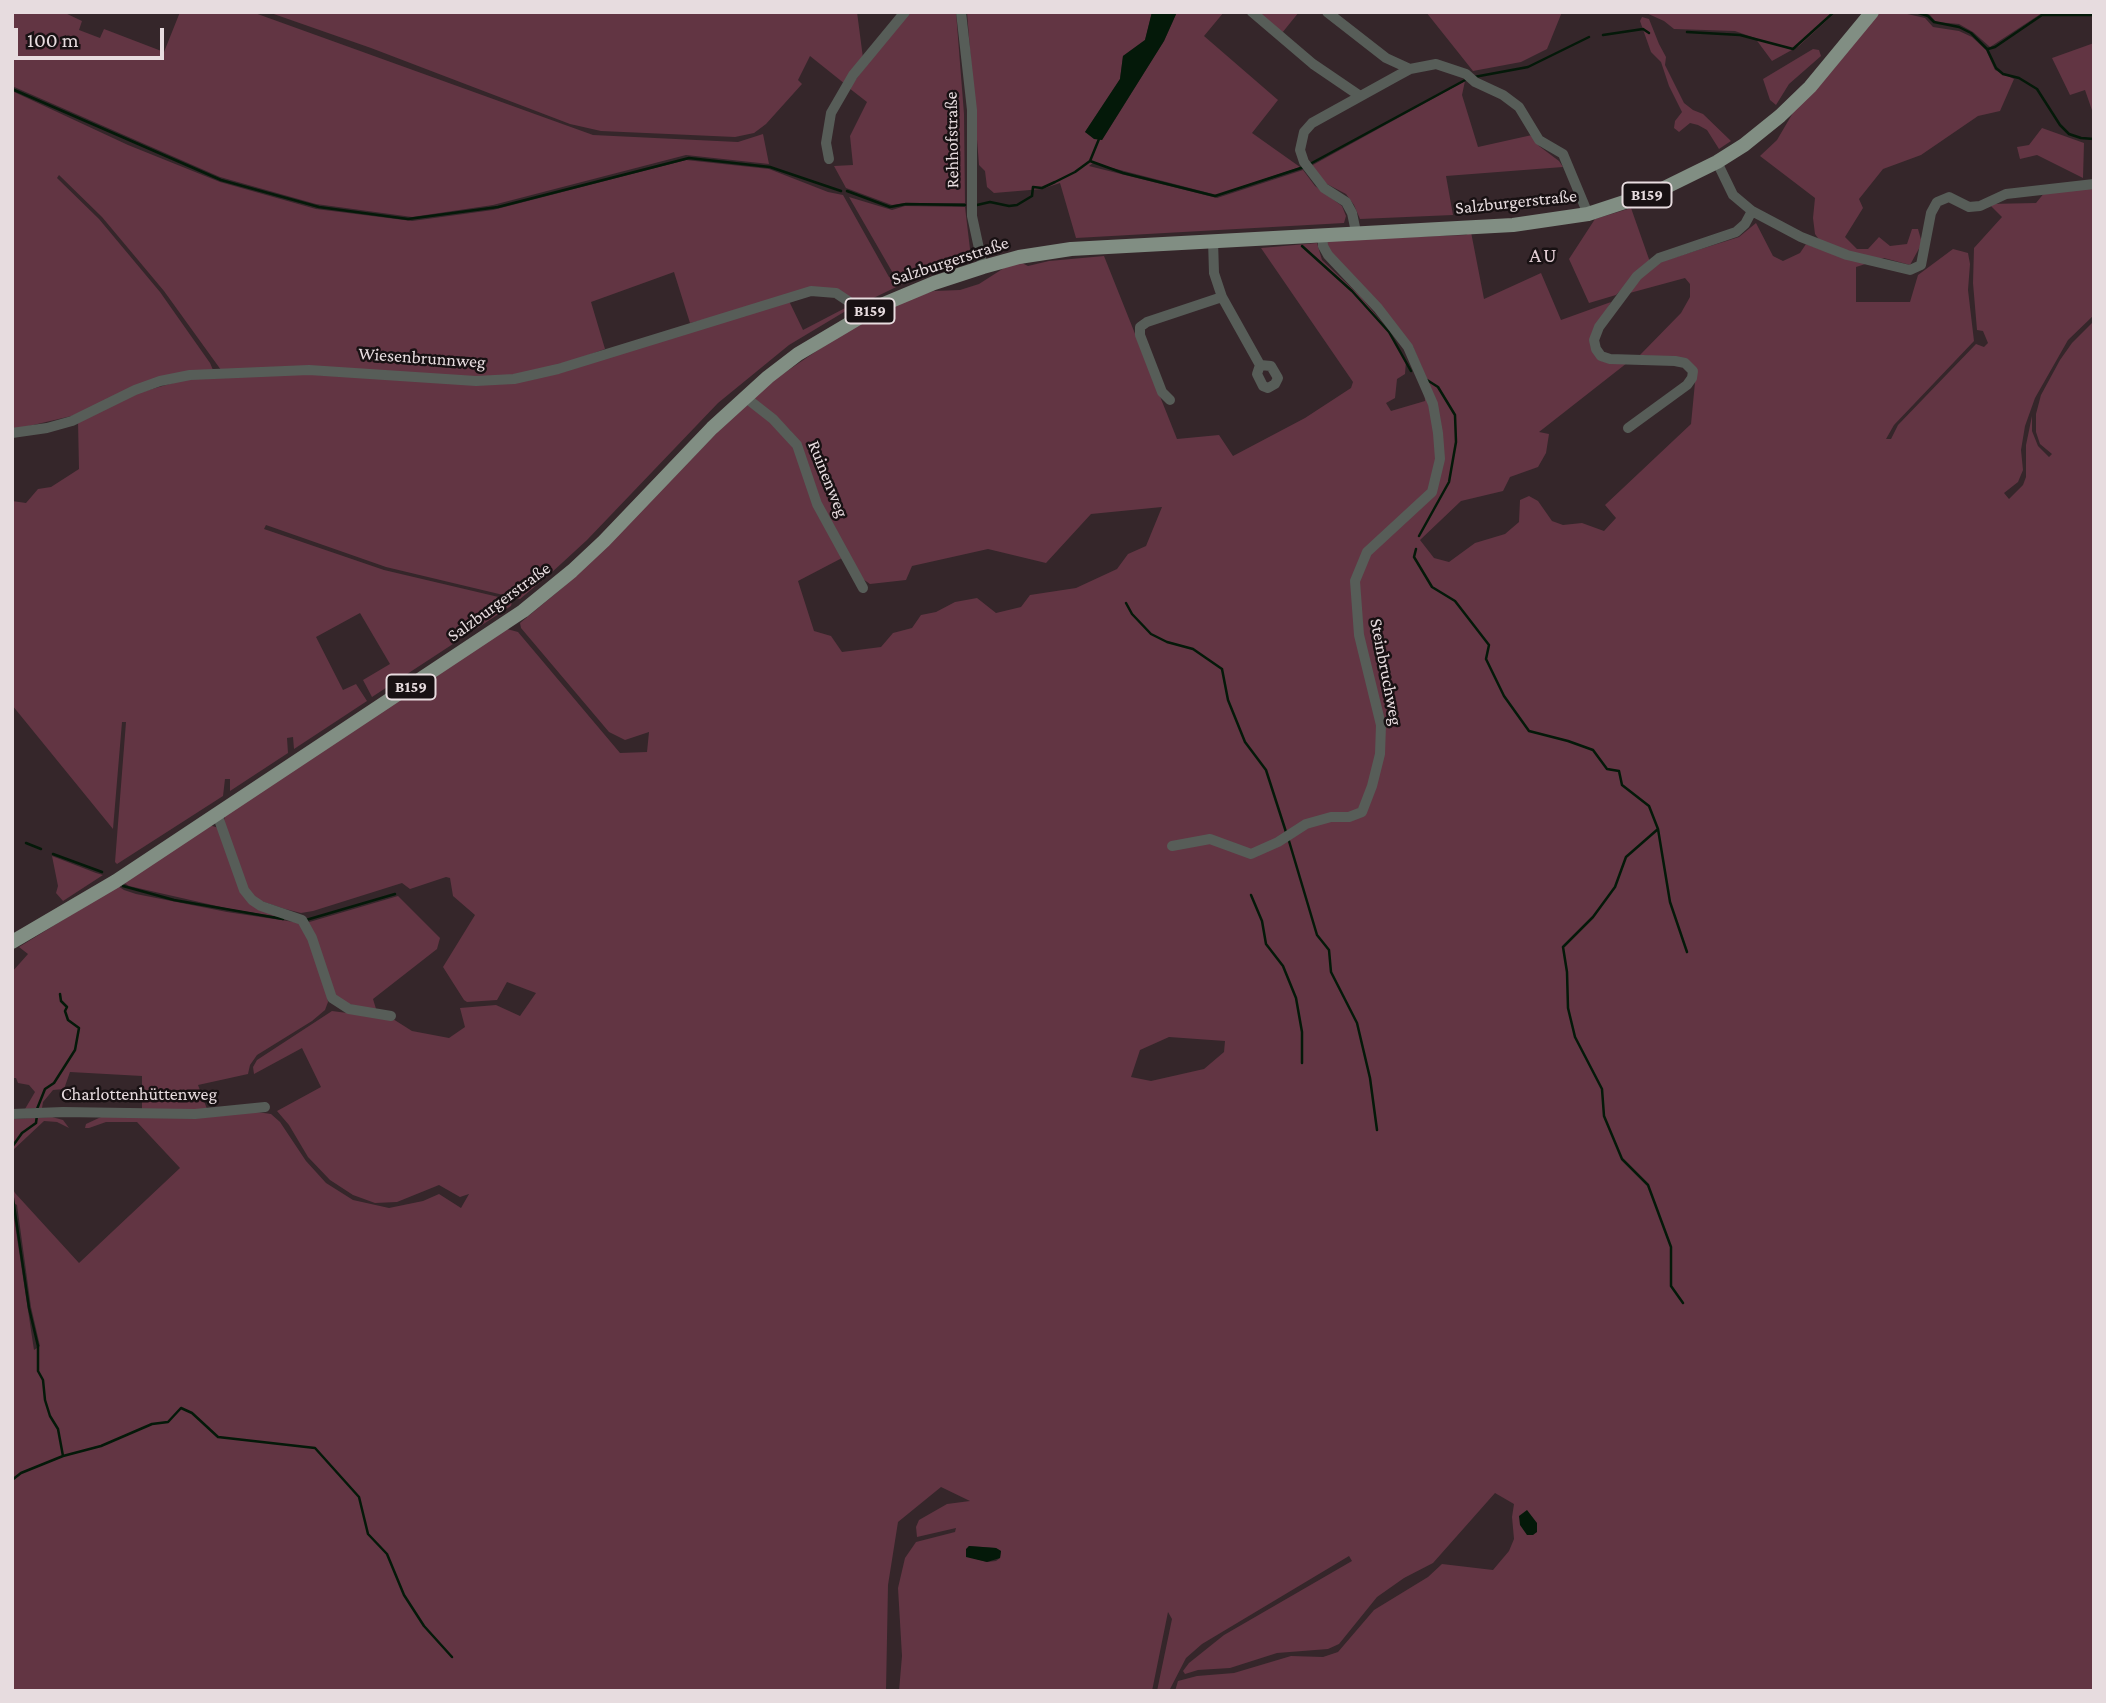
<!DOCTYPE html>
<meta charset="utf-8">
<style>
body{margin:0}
#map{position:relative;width:2106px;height:1703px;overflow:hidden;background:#35262a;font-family:"Crimson Pro",serif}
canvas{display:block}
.frame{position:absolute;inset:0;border:14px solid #e7dcdf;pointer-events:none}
.scale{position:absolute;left:14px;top:28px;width:150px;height:32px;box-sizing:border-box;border:4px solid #e7dcdf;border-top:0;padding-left:9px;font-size:21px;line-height:24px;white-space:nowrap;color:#e7dcdf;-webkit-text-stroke:5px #181113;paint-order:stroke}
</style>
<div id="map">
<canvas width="2106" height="1703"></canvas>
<div class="frame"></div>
<div class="scale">100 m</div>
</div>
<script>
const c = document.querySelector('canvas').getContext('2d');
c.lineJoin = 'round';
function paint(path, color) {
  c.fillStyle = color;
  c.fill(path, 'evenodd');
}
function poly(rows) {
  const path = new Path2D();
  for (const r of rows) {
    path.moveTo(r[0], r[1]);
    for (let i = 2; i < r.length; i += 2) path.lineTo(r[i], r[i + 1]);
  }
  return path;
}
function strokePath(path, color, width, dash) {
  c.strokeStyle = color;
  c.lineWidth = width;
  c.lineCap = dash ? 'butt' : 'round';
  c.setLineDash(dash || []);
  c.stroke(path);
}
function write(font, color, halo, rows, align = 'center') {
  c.font = font + ' "Crimson Pro",serif';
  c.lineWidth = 5;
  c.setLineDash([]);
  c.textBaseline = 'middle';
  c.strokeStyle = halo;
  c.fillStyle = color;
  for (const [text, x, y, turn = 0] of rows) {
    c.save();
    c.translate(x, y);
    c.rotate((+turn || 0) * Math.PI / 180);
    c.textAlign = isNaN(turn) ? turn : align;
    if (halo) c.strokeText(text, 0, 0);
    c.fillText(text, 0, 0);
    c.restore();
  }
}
paint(poly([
 [12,12,63,12,82,21,79,30,100,38,104,29,164,52,180,12,252,12,593,135,738,142,763,134,769,164,686,155,493,205,412,217,316,204,220,177,12,86],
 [268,12,857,12,863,58,845,84,810,56,798,80,802,84,766,124,754,133,735,137,601,131,570,124,371,48],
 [908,12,956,12,964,114,965,203,905,203,892,205,846,188,834,166,853,165,850,136,867,102,849,88],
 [967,12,1152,12,1145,40,1123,56,1120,79,1085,132,1102,140,1164,41,1177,12,1224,12,1204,36,1278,100,1252,133,1300,167,1217,195,1093,163,1089,166,1217,198,1303,170,1315,186,1342,206,1346,216,1344,223,1076,238,1060,183,1042,189,994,193,987,187,985,171,979,165],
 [1258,12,1299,12,1282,33],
 [1426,12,1562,12,1547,49,1521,62,1473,71],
 [1644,12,1836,12,1799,46,1772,61,1755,38,1735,31,1674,29,1664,21],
 [1879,12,1886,14,1903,13,1925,18,1933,27,1959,31,1972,37,1986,50,1995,70,2014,79,2000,111,1978,116,1921,155,1883,169,1859,199,1863,208,1845,237,1857,249,1868,249,1879,237,1890,246,1907,244,1912,229,1918,229,1922,243,1910,265,1884,258,1856,267,1856,302,1910,302,1918,275,1953,249,1968,253,1970,264,1968,290,1974,341,1894,425,1886,439,1891,439,1898,425,1976,344,1984,347,1988,343,1983,331,1977,330,1973,283,1974,248,2002,217,1989,204,2036,203,2045,192,2094,185,2094,315,2068,340,2035,398,2025,426,2021,450,2023,470,2018,482,2004,493,2009,499,2023,485,2026,477,2026,445,2032,416,2032,431,2038,446,2049,457,2052,454,2040,444,2036,432,2036,414,2041,395,2060,360,2072,343,2094,321,2094,1691,1175,1691,1178,1681,1197,1676,1234,1673,1291,1656,1323,1657,1338,1652,1374,1610,1428,1577,1442,1564,1493,1570,1509,1551,1514,1539,1512,1517,1514,1504,1495,1493,1433,1563,1404,1578,1377,1597,1339,1644,1328,1649,1277,1653,1230,1668,1198,1670,1185,1674,1183,1671,1189,1663,1224,1635,1352,1561,1349,1556,1202,1644,1186,1658,1169,1691,1157,1691,1172,1619,1168,1612,1152,1691,899,1691,902,1656,898,1588,905,1558,916,1542,955,1532,956,1528,917,1537,916,1527,919,1520,947,1504,970,1501,941,1487,898,1522,888,1585,886,1691,12,1691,12,1205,34,1350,40,1346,31,1307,17,1205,12,1202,12,1187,15,1193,79,1263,180,1168,137,1122,106,1122,89,1128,85,1128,86,1124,101,1117,257,1112,271,1114,280,1122,306,1161,326,1183,353,1200,389,1208,423,1201,439,1194,461,1208,469,1194,460,1197,439,1185,397,1202,375,1203,353,1195,330,1180,308,1157,289,1125,277,1111,321,1087,302,1048,254,1074,253,1067,257,1060,332,1011,393,1019,412,1031,449,1038,465,1027,460,1008,496,1005,520,1016,536,993,507,982,497,1000,467,1002,464,1000,443,967,475,915,453,896,450,878,446,877,410,889,402,883,313,911,301,913,285,909,258,900,248,890,223,826,225,815,507,629,518,632,620,753,647,752,649,732,625,740,609,732,521,628,520,623,561,589,614,538,742,407,747,405,755,408,783,432,794,447,812,498,842,558,798,581,814,631,831,636,842,652,881,647,893,633,912,628,921,615,936,612,955,602,977,598,996,613,1021,607,1030,595,1076,588,1117,569,1128,554,1146,546,1162,507,1091,514,1046,563,988,549,912,566,906,580,870,584,860,577,820,506,808,465,796,439,790,430,755,400,755,394,765,386,852,327,907,299,934,291,960,290,979,284,1004,268,1020,262,1028,266,1049,261,1104,256,1177,439,1219,435,1233,456,1305,418,1351,388,1353,382,1261,248,1317,243,1322,260,1361,297,1390,332,1406,361,1405,374,1397,379,1395,398,1386,403,1391,411,1425,401,1423,371,1413,347,1377,302,1346,273,1331,256,1326,245,1327,240,1466,235,1471,232,1484,299,1541,273,1561,320,1611,302,1590,339,1591,348,1599,360,1609,363,1627,363,1539,432,1549,434,1546,453,1538,467,1510,477,1503,491,1461,501,1420,540,1434,558,1449,562,1475,543,1505,534,1519,522,1520,500,1529,496,1538,501,1552,521,1563,525,1582,523,1604,531,1616,518,1605,505,1691,424,1696,372,1694,366,1685,359,1640,355,1681,313,1690,297,1690,284,1685,278,1626,294,1632,285,1660,262,1739,237,1756,223,1773,256,1783,261,1800,253,1806,244,1828,252,1815,234,1813,218,1815,198,1760,156,1777,140,1794,111,1831,72],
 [1169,1037,1225,1041,1224,1052,1204,1069,1151,1081,1131,1077,1140,1050],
 [969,1546,996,1548,1001,1551,1000,1558,996,1561,987,1562,966,1556,966,1550],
 [1923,12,2050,12,2042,13,1990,47,1973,32,1959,24,1936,22,1930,15],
 [1642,17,1649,19,1659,44,1666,57,1665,65,1684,103,1693,110,1703,114,1731,141,1719,149,1707,130,1698,125,1690,123,1679,132,1674,128,1675,121,1682,112,1669,86,1661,62,1651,52,1640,21],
 [2094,43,2094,116,2085,90,2070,95,2052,58],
 [1813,49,1819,50,1821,56,1789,84,1776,105,1770,100,1763,79],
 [1465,81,1462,95,1478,147,1532,135,1539,146,1559,161,1563,167,1446,176,1453,215,1360,219,1354,205,1346,194,1325,183,1311,166],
 [12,91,128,145,220,182,316,209,412,221,493,210,686,160,769,169,828,192,843,195,889,277,894,275,849,197,892,210,905,206,965,207,970,249,967,257,946,263,859,305,845,295,832,290,690,323,674,272,591,302,605,349,558,366,513,376,455,378,221,370,164,291,102,217,59,175,57,178,99,219,160,292,210,363,213,370,179,375,80,414,12,430],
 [2042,128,2084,143,2083,178,2037,155,2020,159,2017,147,2029,145],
 [1631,208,1650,262,1616,295,1589,303,1569,259,1595,219],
 [789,301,803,330,849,306,849,309,789,345,718,403,587,540,550,574,520,599,386,567,266,525,264,529,384,570,507,599,512,602,511,606,372,697,363,680,390,664,360,613,316,637,343,690,356,684,367,701,294,749,293,737,287,738,288,753,230,791,230,779,225,779,223,796,117,864,115,862,126,722,122,722,113,829,12,705,12,501,26,503,38,489,51,487,79,469,78,421,131,395,187,379,286,373,483,385],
 [209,825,219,828,247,900,292,919,230,909,129,886,123,882],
 [52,856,96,873,103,875,63,901,56,893,58,886],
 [118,886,124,890,136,894,227,912,301,923,309,936,326,991,328,1002,325,1010,312,1021,257,1055,250,1065,248,1074,198,1085,207,1109,142,1110,142,1076,70,1072,64,1089,53,1090,43,1102,42,1108,25,1109,35,1092,29,1085,18,1083,16,1078,12,1078,12,972,28,954,19,947],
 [398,896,440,938,437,949,373,999,377,1012,338,1001,306,923],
 [52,1117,63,1120,69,1128,57,1122,44,1121,12,1151,12,1119]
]), '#623543');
paint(poly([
 [1152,12,1177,12,1164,41,1102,140,1094,139,1085,132,1120,79,1123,56,1145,40],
 [1527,1510,1537,1523,1537,1532,1533,1535,1527,1535,1520,1525,1519,1516],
 [969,1546,996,1548,1001,1551,1000,1558,987,1562,966,1557,966,1549]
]), '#041909');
strokePath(poly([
 [1916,12,1928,16,1934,22,1959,27,1971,33,1987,49,1996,68,2003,74,2019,78,2037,89,2060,125,2069,134,2081,138,2094,139],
 [1687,32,1740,35,1793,49,1834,12],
 [1603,35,1643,29,1649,33],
 [1988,49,1995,47,2042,15,2094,15],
 [1474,77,1528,67,1589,37],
 [12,89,221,180,319,207,408,219,498,207,689,158,770,167,841,191],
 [1090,161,1123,173,1215,196,1304,167],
 [1310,164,1467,79],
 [847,191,890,207,906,204,965,205],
 [977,205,990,202,1009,206,1017,205,1032,196,1033,187,1042,188,1055,182,1075,172,1090,161,1099,139],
 [1302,246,1352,291,1389,332,1411,371],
 [1419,536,1449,482,1456,442,1455,415,1438,387,1427,380],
 [1416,549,1414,557,1432,587,1455,601,1489,645,1486,659,1504,696,1529,731,1568,741,1593,750,1607,769,1619,771,1622,785,1649,806,1658,829,1670,902,1687,952],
 [1126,603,1132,614,1151,634,1167,642,1193,649,1222,669,1228,700,1245,742,1266,770,1286,832],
 [1658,829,1626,857,1615,887,1593,917,1563,947,1567,972,1568,1008,1575,1037,1602,1089,1604,1116,1622,1159,1648,1185,1671,1247,1671,1286,1683,1303],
 [1289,841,1317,935,1329,950,1331,972,1357,1023,1370,1078,1377,1130],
 [26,843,41,849],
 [53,854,102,872],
 [123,886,174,900,283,919],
 [1251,895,1262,921,1266,944,1283,966,1296,998,1302,1032,1302,1063],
 [306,920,395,894],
 [37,1109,45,1089,54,1083,75,1050,79,1028,68,1020,65,1011,67,1007,61,1001,60,994],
 [12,1147,22,1133,36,1123,37,1115],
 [12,1192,29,1308,38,1346,38,1371,43,1380,45,1400,50,1416,58,1429,63,1456,21,1473,12,1480],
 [63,1456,101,1446,152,1424,168,1422,181,1408,192,1413,218,1437,315,1448,359,1497,368,1534,387,1554,404,1595,424,1626,452,1657]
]), '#041909', 2.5);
strokePath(poly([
 [961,12,972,110,972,216,983,267],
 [1252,12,1313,64,1360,96],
 [1327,12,1386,58,1410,69],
 [829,159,826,143,831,113,853,75,905,12],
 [1717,162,1733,195,1752,211,1801,237,1847,255,1910,270,1921,265,1931,213,1937,202,1949,197,1969,207,1980,206,2006,194,2094,184],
 [1356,232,1352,213,1346,202,1324,188,1304,162,1300,150,1304,132,1312,123,1397,76,1410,69,1436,64,1466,74,1475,82,1503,95,1519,107,1539,140,1563,154,1588,214],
 [1213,240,1214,273,1222,297,1260,365,1257,374,1263,386,1268,388,1275,384,1278,378,1271,366,1260,365],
 [745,397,773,419,797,445,817,504,863,588],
 [1170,400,1162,392,1140,335,1140,327,1147,322,1222,297],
 [1628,428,1687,385,1692,378,1693,371,1685,363,1675,361,1610,359,1601,356,1596,349,1594,340,1599,327,1637,276,1659,258,1736,232,1745,224,1752,211],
 [12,433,47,428,72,421,135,390,160,381,190,375,309,370,476,381,514,379,558,369,811,291,836,293,848,301,859,316],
 [217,814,244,890,252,900,261,906,302,920,312,938,332,998,349,1009,391,1016],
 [1172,846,1210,839,1251,854,1278,842,1306,824,1331,817,1349,817,1362,812,1372,786,1380,754,1381,725,1359,635,1355,581,1367,552,1432,492,1440,459,1438,433,1433,404,1408,347,1378,308,1328,255,1323,246,1322,234],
 [12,1114,63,1112,195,1114,265,1107]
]), '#575d58', 10);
strokePath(poly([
 [12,942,116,881,523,611,572,571,604,541,712,428,768,377,798,354,879,306,934,283,983,267,1019,257,1071,249,1513,225,1588,214,1658,191,1717,162,1744,145,1780,116,1810,87,1872,12]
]), '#818e83', 14);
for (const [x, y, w] of [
 [1647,195,49],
 [870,311,49],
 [411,687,49]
]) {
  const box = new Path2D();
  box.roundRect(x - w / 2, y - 12.5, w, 25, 5);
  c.fillStyle = '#181113';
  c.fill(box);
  strokePath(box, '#e7dcdf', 2);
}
write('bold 16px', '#e7dcdf', null, [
 ["B159",1647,195],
 ["B159",870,311],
 ["B159",411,687]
]);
write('18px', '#e7dcdf', '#181113', [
 ["Rehhofstraße",952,140,-91],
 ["Salzburgerstraße",1516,202,-6],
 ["Salzburgerstraße",950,261,-18],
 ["Wiesenbrunnweg",422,358,4],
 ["Ruinenweg",828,479,68],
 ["Salzburgerstraße",499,602,-36],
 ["Steinbruchweg",1386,672,79],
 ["Charlottenhüttenweg",139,1094]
]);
c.letterSpacing = '2px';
write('21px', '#e2cdd3', '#181113', [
 ["AU",1544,256]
]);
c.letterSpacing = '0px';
</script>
